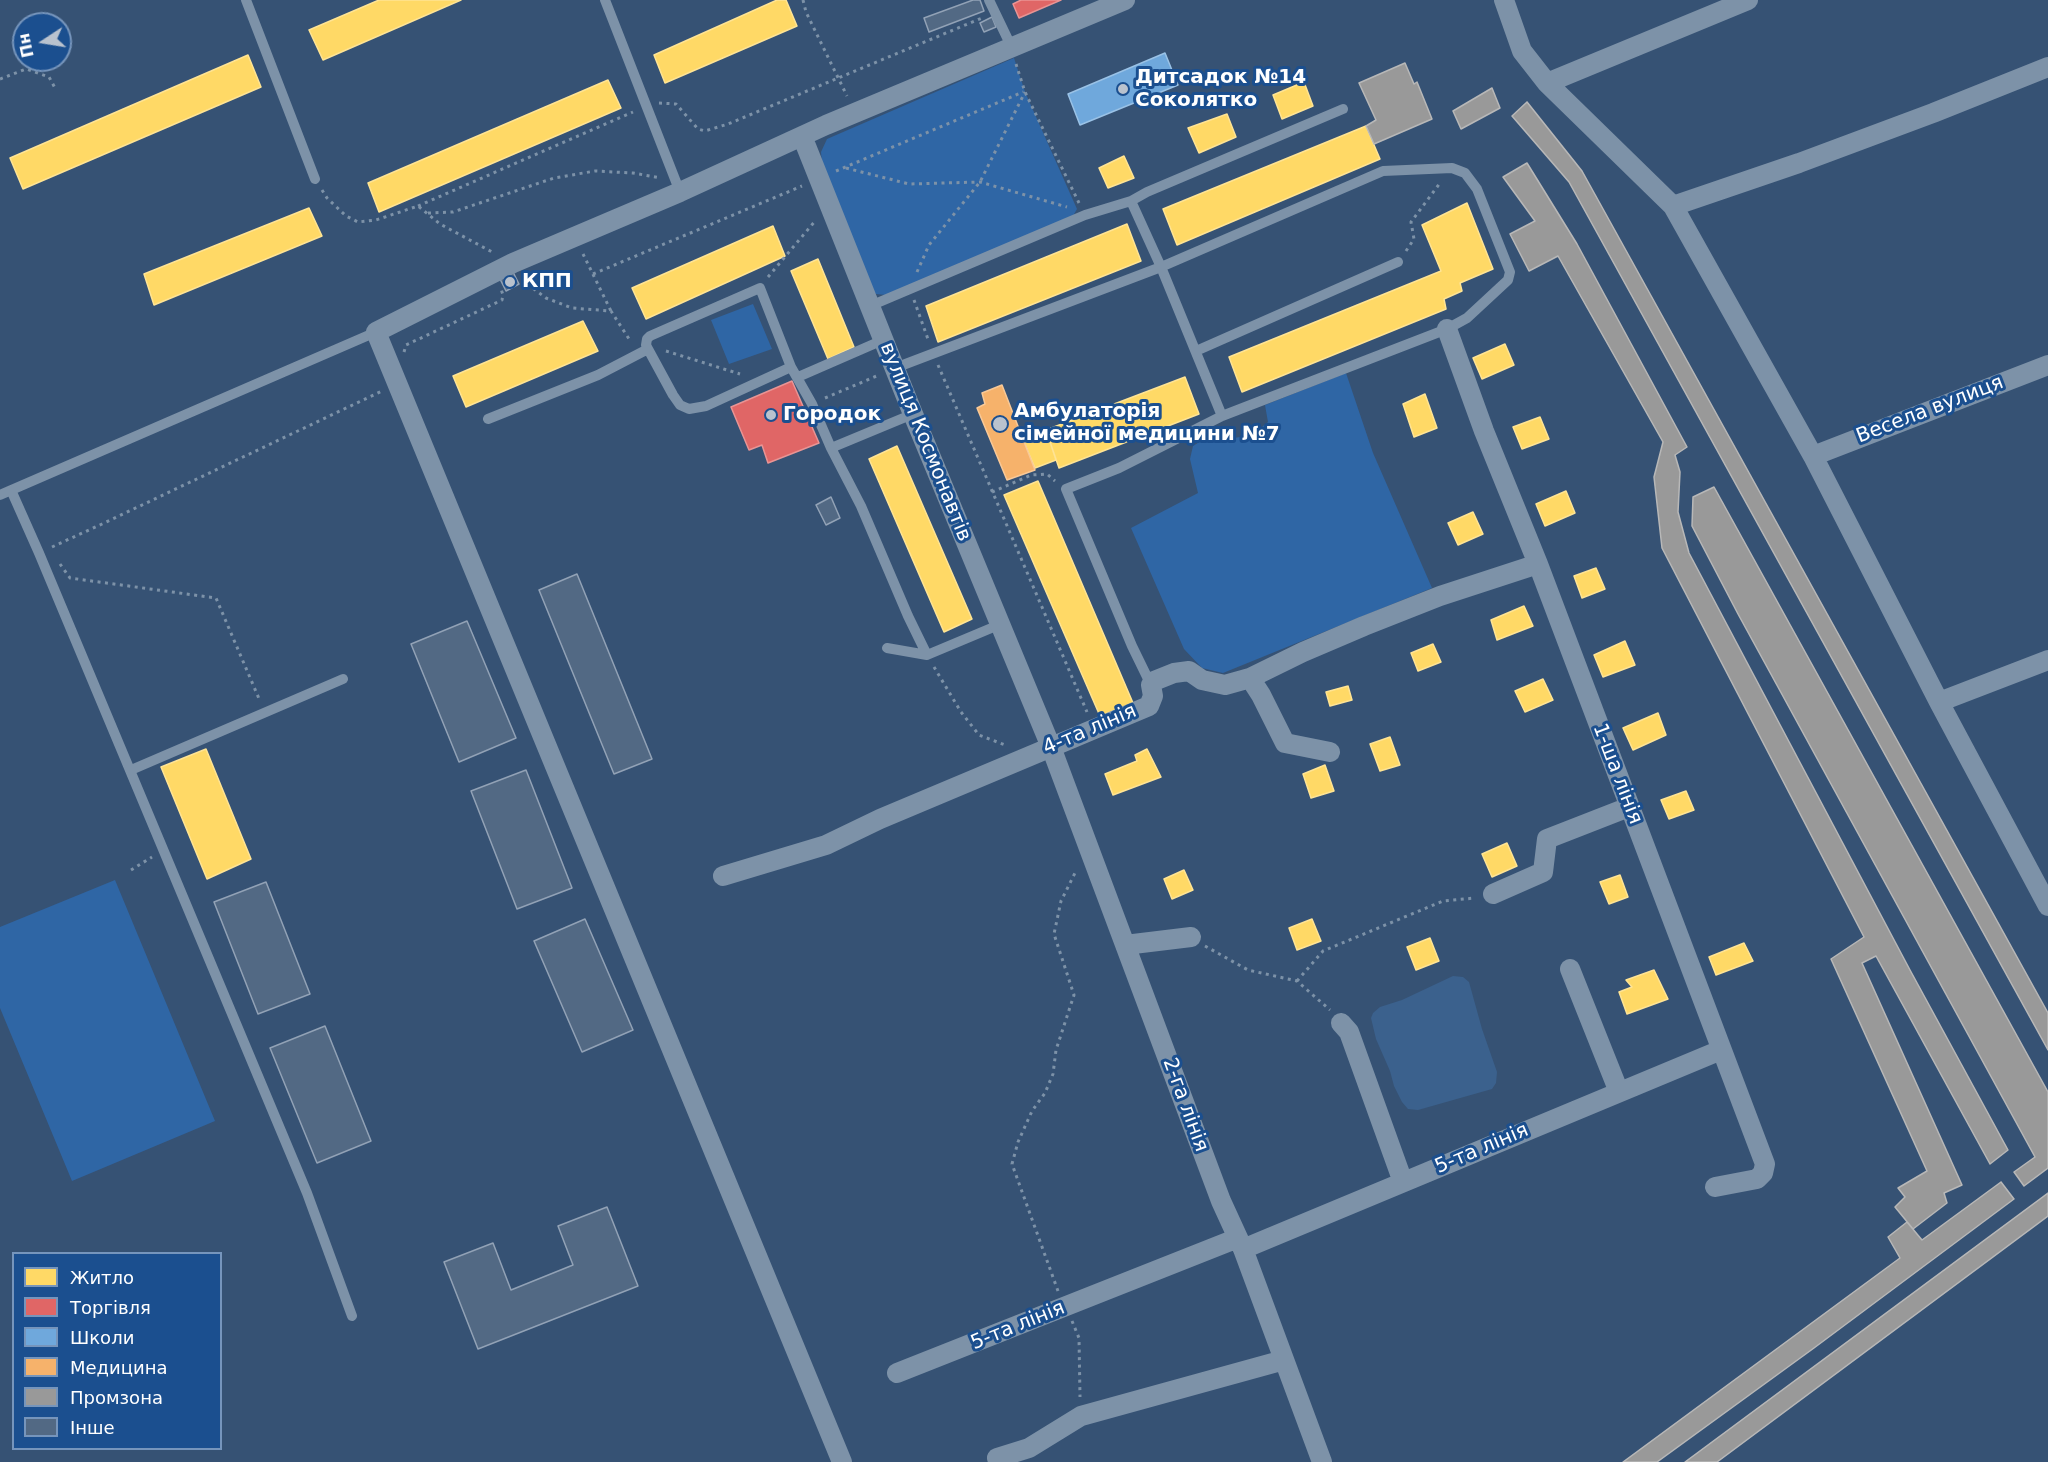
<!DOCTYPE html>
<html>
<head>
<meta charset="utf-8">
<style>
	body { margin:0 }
	#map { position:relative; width:2048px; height:1462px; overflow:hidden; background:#365274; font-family:"DejaVu Sans",sans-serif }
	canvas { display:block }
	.legend { position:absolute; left:12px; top:1252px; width:210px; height:198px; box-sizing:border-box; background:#1b4f8f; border:2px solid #7695bc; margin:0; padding:8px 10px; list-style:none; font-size:18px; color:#fff }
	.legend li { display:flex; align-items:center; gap:12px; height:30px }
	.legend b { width:30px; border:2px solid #7695bc }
	.north { position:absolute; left:12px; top:12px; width:60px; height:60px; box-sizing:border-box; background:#1b4f8f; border:2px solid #7695bc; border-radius:50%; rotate:258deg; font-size:16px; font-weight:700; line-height:24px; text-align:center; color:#fff }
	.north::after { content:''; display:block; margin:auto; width:21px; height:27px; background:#b9c2ce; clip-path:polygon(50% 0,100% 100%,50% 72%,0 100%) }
</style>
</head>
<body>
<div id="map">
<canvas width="2048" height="1462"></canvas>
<ul class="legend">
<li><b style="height:16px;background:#ffd966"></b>Житло</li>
<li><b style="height:16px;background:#e06666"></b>Торгівля</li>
<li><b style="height:16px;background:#6fa8dc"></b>Школи</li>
<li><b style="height:16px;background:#f6b26b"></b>Медицина</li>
<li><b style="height:16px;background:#999"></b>Промзона</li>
<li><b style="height:16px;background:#526984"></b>Інше</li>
</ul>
<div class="north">Пн</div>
</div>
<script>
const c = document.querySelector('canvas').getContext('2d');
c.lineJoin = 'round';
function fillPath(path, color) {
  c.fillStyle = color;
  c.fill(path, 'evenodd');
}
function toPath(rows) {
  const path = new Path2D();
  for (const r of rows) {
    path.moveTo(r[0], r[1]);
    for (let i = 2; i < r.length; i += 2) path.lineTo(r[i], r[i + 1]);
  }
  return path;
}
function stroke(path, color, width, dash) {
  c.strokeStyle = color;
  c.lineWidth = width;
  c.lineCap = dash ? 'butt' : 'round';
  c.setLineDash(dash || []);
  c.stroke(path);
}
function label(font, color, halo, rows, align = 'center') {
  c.font = font + ' "DejaVu Sans",sans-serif';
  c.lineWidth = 6;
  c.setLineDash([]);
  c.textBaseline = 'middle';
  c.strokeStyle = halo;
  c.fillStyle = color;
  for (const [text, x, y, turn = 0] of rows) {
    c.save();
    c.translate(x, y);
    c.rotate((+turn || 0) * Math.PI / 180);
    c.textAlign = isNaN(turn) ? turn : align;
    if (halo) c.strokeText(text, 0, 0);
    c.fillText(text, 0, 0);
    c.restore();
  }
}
fillPath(toPath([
	[1014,58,1025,92,1077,209,1073,216,886,295,876,294,871,290,822,163,821,152,827,139],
	[753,304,772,349,729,364,711,320],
	[1346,373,1373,453,1432,588,1223,673,1202,668,1184,649,1131,528,1198,493,1190,459,1193,446,1209,436,1224,430,1234,438,1252,435,1268,422,1265,405],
	[115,880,215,1121,72,1181,0,1008,0,927]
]), '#2f66a5');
fillPath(toPath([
	[1453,976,1463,977,1469,982,1482,1029,1497,1072,1496,1083,1492,1089,1418,1110,1408,1109,1402,1102,1394,1086,1390,1071,1376,1039,1371,1018,1373,1013,1380,1007,1402,1000]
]), '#3b618d');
const homes = toPath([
	[379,0,461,0,323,60,309,30,379,0],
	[777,0,786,0,797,26,665,83,654,55,777,0],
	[248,55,261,87,23,189,10,158,248,55],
	[608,80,621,108,379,212,368,183,608,80],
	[1304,82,1313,106,1282,119,1273,95,1304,82],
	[1227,114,1236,137,1199,153,1188,128,1227,114],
	[1366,126,1380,159,1177,245,1163,209,1366,126],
	[1124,156,1134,178,1108,188,1099,168,1124,156],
	[1467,203,1493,269,1460,283,1462,291,1444,299,1446,309,1242,392,1229,357,1441,271,1422,225,1467,203],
	[309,208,322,236,154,305,144,274,309,208],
	[1127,224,1141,261,938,342,926,306,1127,224],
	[773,226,785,256,646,319,632,288,773,226],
	[818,259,854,347,828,359,791,271,818,259],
	[583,321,598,351,466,407,453,376,583,321],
	[1505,344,1514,365,1482,379,1473,358,1505,344],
	[1185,377,1199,414,1059,468,1046,430,1185,377],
	[1425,394,1437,428,1414,437,1403,404,1425,394],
	[1540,417,1549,439,1522,449,1513,427,1540,417],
	[1046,430,1056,460,1035,468,1023,440,1046,430],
	[897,446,972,619,944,632,869,459,897,446],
	[1038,481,1133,703,1100,716,1004,495,1038,481],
	[1566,491,1575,513,1545,526,1536,504,1566,491],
	[1473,512,1483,534,1458,545,1448,523,1473,512],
	[1596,568,1605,589,1582,598,1574,576,1596,568],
	[1524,606,1533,626,1497,640,1491,620,1524,606],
	[1625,641,1635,665,1603,677,1594,655,1625,641],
	[1433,644,1441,662,1418,671,1411,653,1433,644],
	[1543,679,1553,700,1525,712,1515,691,1543,679],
	[1348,686,1352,700,1330,706,1326,692,1348,686],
	[1658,713,1666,735,1633,750,1623,728,1658,713],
	[1390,737,1400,765,1380,771,1370,744,1390,737],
	[206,749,251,859,207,879,161,767,206,749],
	[1147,749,1161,777,1113,795,1105,774,1137,761,1135,755,1147,749],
	[1325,765,1334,791,1311,798,1303,774,1325,765],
	[1686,791,1694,810,1669,819,1661,800,1686,791],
	[1507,843,1517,866,1492,877,1482,854,1507,843],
	[1184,870,1193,890,1172,899,1164,879,1184,870],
	[1620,875,1628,897,1609,904,1600,882,1620,875],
	[1312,919,1321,941,1297,950,1289,928,1312,919],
	[1430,938,1439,961,1416,970,1407,947,1430,938],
	[1744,943,1753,961,1716,975,1709,957,1744,943],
	[1654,970,1668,999,1627,1014,1619,992,1632,987,1626,980,1654,970]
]);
fillPath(homes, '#ffd966');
stroke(homes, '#ffe494', 1.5);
const shops = toPath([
	[1021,0,1061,0,1019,18,1013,4,1021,0],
	[792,381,819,443,768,463,762,445,749,450,731,407,792,381]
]);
fillPath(shops, '#e06666');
stroke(shops, '#e99494', 1.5);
const schools = toPath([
	[1165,53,1178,85,1080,125,1068,94,1165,53]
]);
fillPath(schools, '#6fa8dc');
stroke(schools, '#9ac2e6', 1.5);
const health = toPath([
	[1002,385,1035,470,1007,480,977,408,985,404,982,393,1002,385]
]);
fillPath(health, '#f6b26b');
stroke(health, '#f9c997', 1.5);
const industry = toPath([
	[1405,63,1414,84,1417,82,1432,119,1374,144,1366,126,1376,120,1359,83,1405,63],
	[1492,88,1500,108,1461,129,1453,111,1492,88],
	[1527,102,1582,171,2048,1013,2048,1050,1569,182,1512,116,1527,102],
	[1527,163,1577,244,1687,447,1675,455,1680,472,1678,512,1689,553,1910,970,2008,1150,1990,1164,1876,956,1862,963,1962,1185,1944,1193,1947,1203,1913,1229,1895,1207,1905,1197,1898,1188,1927,1171,1831,959,1864,937,1662,548,1654,477,1663,442,1558,256,1529,271,1510,234,1535,221,1503,177,1527,163],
	[1714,487,2048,1092,2048,1168,2024,1186,2014,1172,2035,1157,1738,614,1692,526,1693,497,1714,487],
	[2001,1182,2014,1199,1814,1348,1657,1462,1623,1462,1900,1258,1888,1237,1907,1222,1922,1240,2001,1182],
	[2048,1193,2048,1216,1717,1462,1685,1462,2048,1193]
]);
fillPath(industry, '#999');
stroke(industry, '#b8b8b8', 1.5);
const building = toPath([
	[973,0,980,0,984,11,929,32,924,18,973,0],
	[992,17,996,27,984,32,980,23,992,17],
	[513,272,519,284,506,291,500,279,513,272],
	[831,497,840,518,826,525,816,505,831,497],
	[577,574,652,759,614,774,539,590,577,574],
	[467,621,516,738,459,762,411,644,467,621],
	[526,770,572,888,517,909,471,791,526,770],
	[266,882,310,994,258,1014,214,902,266,882],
	[585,919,633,1030,582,1052,534,941,585,919],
	[325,1026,371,1141,317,1163,270,1048,325,1026],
	[607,1207,638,1286,478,1349,444,1262,493,1243,511,1290,573,1265,558,1226,607,1207]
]);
fillPath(building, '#526984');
stroke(building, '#92a2b6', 1.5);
stroke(toPath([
	[803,0,806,12,847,96],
	[1016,64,1025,92,1079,203],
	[0,79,26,69,49,77,55,88],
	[659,103,676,104,698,129,705,131,728,124,982,18],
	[846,168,909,184,980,182,1067,207],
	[836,171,1023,92],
	[322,190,327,198,346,216,358,222,376,220,418,206,440,224,494,253],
	[418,206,633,112],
	[428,213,453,212,554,178,595,171,633,173,661,178],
	[1406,251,1414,239,1411,222,1440,183],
	[583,254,611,311],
	[917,272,929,245,980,182,1025,92],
	[593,274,802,186],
	[768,277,816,220],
	[523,278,527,284,546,298,572,308,611,311,631,342],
	[914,300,929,342],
	[666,351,740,374],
	[404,352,406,345,502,300,503,295,501,289],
	[938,365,1087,712],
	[825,398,879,375],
	[992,492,1031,475,1047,474,1055,481],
	[52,547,102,524,382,391],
	[60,564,70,578,216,598,260,701],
	[934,667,961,712,979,735,1005,745],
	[131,870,152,857],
	[1205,946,1248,970,1297,981,1330,1010],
	[1297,981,1323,951,1443,901,1475,898],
	[1058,1291,1012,1164,1018,1142,1032,1111,1045,1093,1053,1074,1056,1050,1074,995,1054,934,1061,901,1076,871],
	[1072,1321,1079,1338,1080,1397]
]), '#7d92a8', 3, [3, 4.5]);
stroke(toPath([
	[246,0,315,179],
	[605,0,680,192],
	[989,0,1012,48],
	[1131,201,1161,267,1222,416],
	[870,306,1085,215,1131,201,1147,192,1343,109],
	[648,349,673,395,680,405,689,409,706,406,791,367],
	[1196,351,1398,262],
	[895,368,1161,267,1383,171,1452,168,1465,173,1477,189,1510,272,1508,280,1467,318,1447,329,1222,416,1119,468,1066,489,1132,646,1151,685],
	[798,377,883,340],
	[488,419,598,375,648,349,646,345,647,339,650,336,760,288,791,367,812,404,831,448,861,506,908,616,927,655,1001,624],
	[831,448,913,414],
	[11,490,39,553,307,1193,352,1316],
	[0,495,376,332],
	[887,648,927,655],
	[131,770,343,679]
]), '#7d92a8', 10);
stroke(toPath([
	[1504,0,1522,51,1547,83,1673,206,1813,456,1939,702,2048,906],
	[1547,83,1748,0],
	[802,136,913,414,1051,747,1221,1201,1243,1249,1322,1462],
	[1673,206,1799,163,1933,113,2048,67],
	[1447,329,1484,431,1538,564,1765,1164,1763,1173,1757,1179,1715,1187],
	[1813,456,2048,365],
	[1250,678,1261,695,1285,743,1330,752],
	[1939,702,2048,660],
	[723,876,826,845,880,819,1149,706,1153,696,1151,685,1154,681,1174,673,1189,671,1202,680,1225,685,1250,678,1303,652,1364,626,1440,596,1538,564],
	[1493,894,1543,872,1547,839,1629,807],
	[1125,945,1191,937],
	[1570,969,1619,1092],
	[1341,1023,1349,1032,1403,1182],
	[1243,1249,1721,1050],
	[897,1373,1238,1238],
	[997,1458,1029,1448,1081,1416,1284,1360],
	[842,1462,376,332,513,263,680,192,826,125,1125,0]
]), '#7d92a8', 20);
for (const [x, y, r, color] of [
	[1123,89,6,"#b9c2ce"],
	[510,282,6,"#b9c2ce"],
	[771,415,6,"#b9c2ce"],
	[1000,424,8,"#b9c2ce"]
]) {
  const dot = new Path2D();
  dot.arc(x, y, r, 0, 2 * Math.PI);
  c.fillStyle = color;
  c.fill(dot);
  stroke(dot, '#1b4f8f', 2);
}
label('bold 20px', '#fff', '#1b4f8f', [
	["Дитсадок №14",1135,78],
	["Соколятко",1135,101],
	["КПП",522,282],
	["Амбулаторія",1014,412],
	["сімейної медицини №7",1014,435],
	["Городок",783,415]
], 'left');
label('20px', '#fff', '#1b4f8f', [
	["Весела вулиця",1930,410,-21],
	["вулиця Космонавтів",925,442,68],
	["4-та лінія",1090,730,-23],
	["1-ша лінія",1617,774,69],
	["2-га лінія",1185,1105,70],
	["5-та лінія",1482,1149,-23],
	["5-та лінія",1018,1326,-22]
]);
</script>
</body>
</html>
